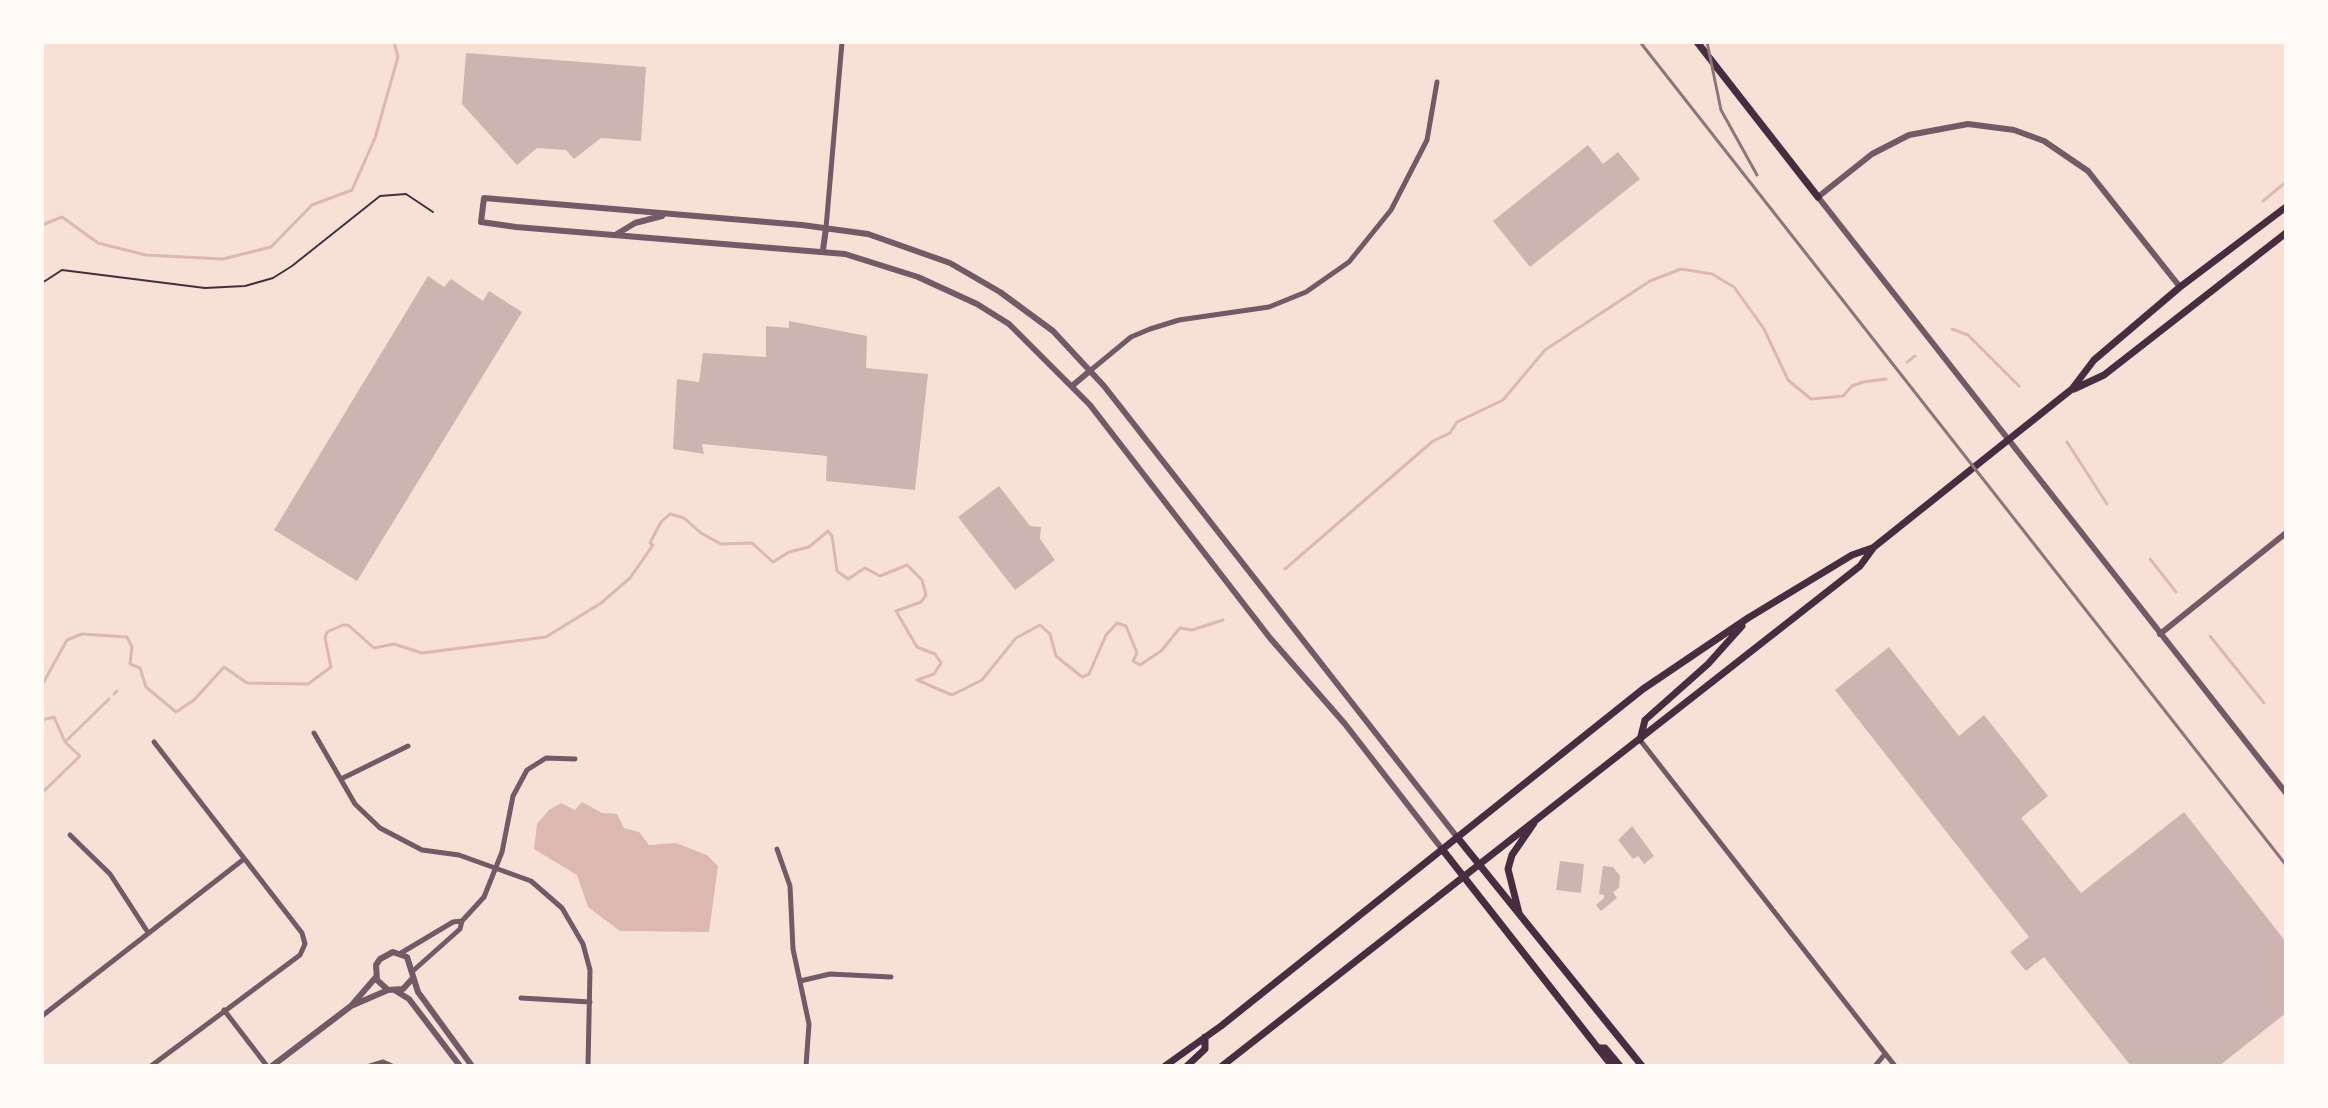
<!DOCTYPE html>
<html>
<head>
<meta charset="utf-8">
<style>
	body { margin:0 }
	#map { position:relative; width:2328px; height:1108px; overflow:hidden; background:#f7e1d7; font-family:"Fira Sans",sans-serif }
	canvas { display:block }
	.frame { position:absolute; inset:0; border:44px solid #fffaf5; pointer-events:none }
</style>
</head>
<body>
<div id="map">
<canvas width="2328" height="1108"></canvas>
<div class="frame"></div>
</div>
<script>
const c = document.querySelector('canvas').getContext('2d');
c.lineJoin = 'round';
function fillPath(path, color) {
  c.fillStyle = color;
  c.fill(path, 'evenodd');
}
function toPath(rows) {
  const path = new Path2D();
  for (const r of rows) {
    path.moveTo(r[0], r[1]);
    for (let i = 2; i < r.length; i += 2) path.lineTo(r[i], r[i + 1]);
  }
  return path;
}
function stroke(path, color, width, dash) {
  c.strokeStyle = color;
  c.lineWidth = width;
  c.lineCap = dash ? 'butt' : 'round';
  c.setLineDash(dash || []);
  c.stroke(path);
}
fillPath(toPath([
	[582,802,602,813,617,814,624,828,639,832,649,845,676,843,707,855,718,866,709,932,620,931,588,907,577,875,534,849,537,824,549,810,561,803,575,810]
]), '#dcb8b0');
stroke(toPath([
	[2263,201,2286,182],
	[42,225,62,217,98,243,146,255,223,259,271,247,312,205,352,190,375,138,398,57,394,42],
	[1952,329,1968,335,2019,386],
	[1907,362,1915,356],
	[2067,442,2107,504],
	[2150,559,2176,592],
	[1285,569,1433,441,1450,433,1457,422,1503,400,1545,350,1650,281,1681,269,1712,274,1734,287,1764,329,1788,380,1811,399,1843,396,1852,386,1863,382,1886,379],
	[2210,636,2264,703],
	[42,685,67,640,82,634,127,637,132,647,130,664,140,668,146,687,176,712,194,700,224,667,247,683,308,684,331,667,325,638,327,632,343,625,348,625,374,648,394,644,422,653,546,637,601,603,630,578,653,545,650,543,661,522,670,514,684,518,701,533,721,544,752,543,773,562,789,552,809,547,828,531,832,536,837,571,848,579,865,568,880,576,907,565,922,580,926,595,921,602,896,611,917,647,935,654,941,663,934,674,917,680,952,695,982,680,1016,638,1040,625,1050,634,1056,656,1082,677,1089,674,1106,635,1117,623,1126,626,1137,653,1133,661,1140,665,1161,651,1180,628,1192,630,1223,620],
	[114,694,117,691],
	[42,720,54,717,65,742,80,756,42,793],
	[65,742,109,699]
]), '#dcb8b0', 3);
fillPath(toPath([
	[466,53,646,67,641,141,601,138,574,159,566,150,537,148,517,165,462,104],
	[1588,145,1603,164,1618,152,1640,179,1530,267,1493,221],
	[428,276,444,287,451,279,483,301,489,291,522,312,357,581,274,530],
	[789,321,867,336,866,368,928,374,915,490,826,481,827,456,702,444,704,454,673,449,677,379,699,382,703,353,766,357,766,326,789,328],
	[999,486,1030,526,1041,527,1040,539,1055,560,1015,590,958,517],
	[1889,647,1959,736,1984,715,2048,796,2021,818,2081,893,2184,812,2286,942,2286,1013,2219,1066,2131,1066,2044,957,2026,971,2010,952,2029,937,1835,690],
	[1632,826,1654,856,1644,864,1638,856,1633,859,1618,840],
	[1560,861,1584,864,1581,893,1556,890],
	[1603,866,1613,867,1620,876,1619,888,1613,892,1617,898,1601,911,1596,905,1604,898,1604,895,1599,894]
]), '#ccb4b1');
stroke(toPath([
	[42,283,62,270,205,288,245,286,273,278,292,266,380,196,406,194,433,212]
]), '#4a2c40', 2);
stroke(toPath([
	[826,228,842,42],
	[1091,370,1131,337,1150,329,1179,320,1269,307,1306,292,1349,262,1391,210,1427,140,1437,82],
	[314,733,355,804,380,828,422,850,459,855,531,881,562,908,583,944,590,970,588,1066],
	[1640,740,1895,1066],
	[341,779,408,746],
	[70,835,110,874,147,931],
	[777,849,790,886,793,949,809,1024,806,1066],
	[401,953,453,922,462,921],
	[414,970,460,929,462,921,484,897,502,852,513,796,527,770,546,758,575,759],
	[800,981,830,974,891,977],
	[521,998,590,1002],
	[224,1010,267,1066],
	[42,1016,244,859],
	[151,1066,300,955,305,944,302,933,154,742],
	[370,1066,383,1062,392,1066],
	[1875,1066,1885,1054]
]), '#755966', 5);
stroke(toPath([
	[617,234,635,223,662,216],
	[823,250,826,228],
	[2180,287,2088,171,2044,141,2014,130,1968,124,1909,135,1872,154,1818,197,2286,793],
	[1072,386,1091,370],
	[2160,634,2286,533],
	[1442,849,1345,724,1270,638,1090,405,1009,324,977,304,918,277,845,254,516,227,481,222,484,198,802,225,868,234,950,263,1000,292,1053,331,1104,386,1457,837],
	[413,978,403,989,388,990,377,980,376,965,380,959,393,952,407,957,418,992,472,1066],
	[396,991,409,999,460,1066],
	[351,1006,376,977],
	[272,1066,351,1006,388,990]
]), '#755966', 6);
stroke(toPath([
	[1697,42,1818,197],
	[1598,1048,1605,1048,1620,1066]
]), '#4a2c40', 7);
stroke(toPath([
	[2074,389,2104,375,2286,233],
	[1640,740,1645,720,1708,664,1742,626],
	[1457,837,1642,1066],
	[1442,849,1612,1066],
	[1519,913,1508,869,1512,855,1534,823],
	[1165,1066,1221,1026,1643,689,1748,618,1852,555,1872,548],
	[1187,1066,1205,1049,1205,1037],
	[1222,1066,1860,566,1874,547,2072,389,2094,360,2180,287,2286,207]
]), '#4a2c40', 7);
stroke(toPath([
	[1640,42,2286,865],
	[1707,42,1721,110,1757,175]
]), '#8f747c', 3);
</script>
</body>
</html>
